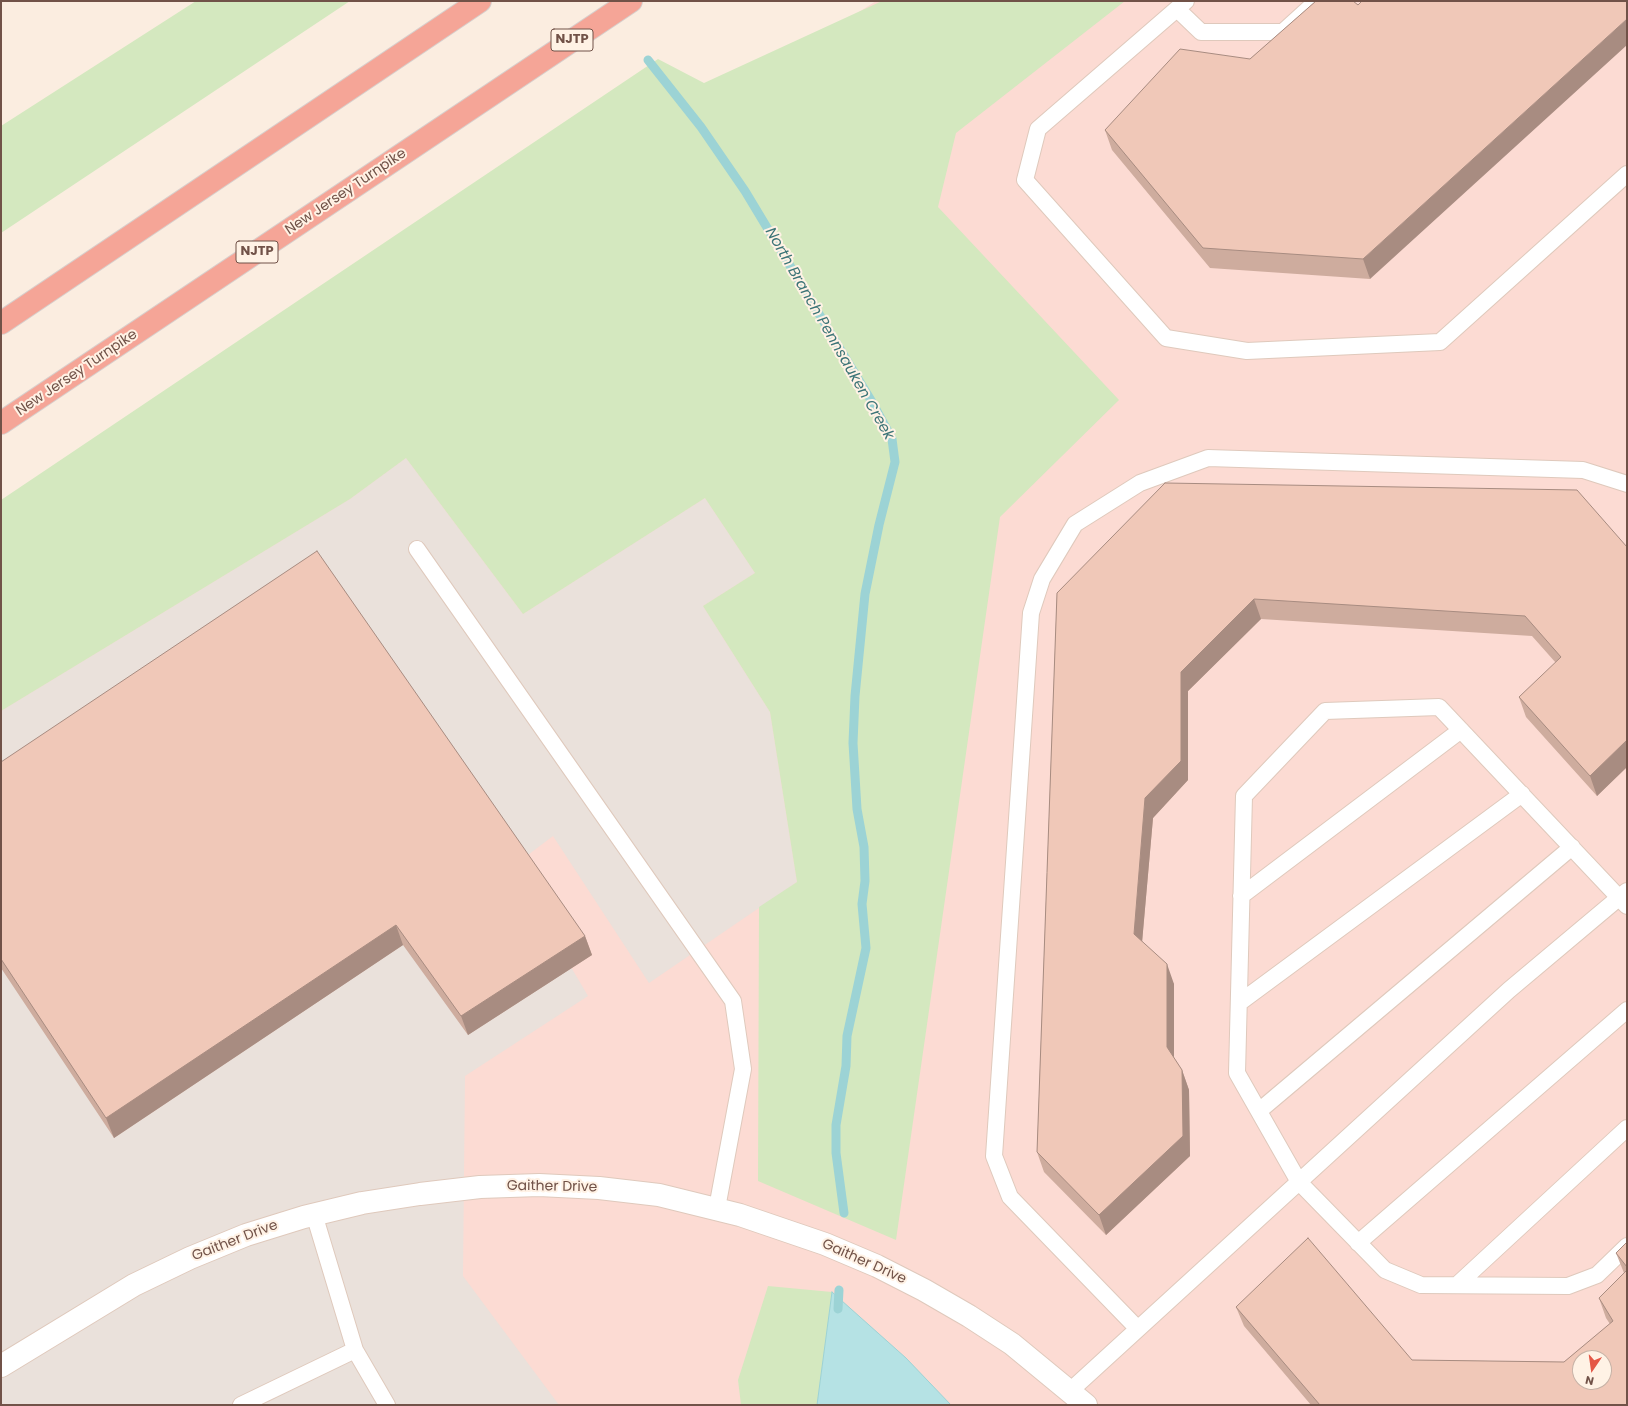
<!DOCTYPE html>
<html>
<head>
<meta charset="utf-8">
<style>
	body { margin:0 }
	#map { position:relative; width:1628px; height:1406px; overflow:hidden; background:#fbede0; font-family:Poppins,sans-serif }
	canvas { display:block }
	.frame { position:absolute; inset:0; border:2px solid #715248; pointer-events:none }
	.north { position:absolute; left:1572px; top:1350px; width:40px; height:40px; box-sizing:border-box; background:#fff2e5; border:1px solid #c6b2a6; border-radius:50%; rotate:193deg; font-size:11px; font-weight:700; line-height:16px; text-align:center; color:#715248 }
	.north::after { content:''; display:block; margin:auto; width:14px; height:18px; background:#e45746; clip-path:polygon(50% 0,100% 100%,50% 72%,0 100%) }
</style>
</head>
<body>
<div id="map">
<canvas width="1628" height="1406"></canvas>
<div class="frame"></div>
<div class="north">N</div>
</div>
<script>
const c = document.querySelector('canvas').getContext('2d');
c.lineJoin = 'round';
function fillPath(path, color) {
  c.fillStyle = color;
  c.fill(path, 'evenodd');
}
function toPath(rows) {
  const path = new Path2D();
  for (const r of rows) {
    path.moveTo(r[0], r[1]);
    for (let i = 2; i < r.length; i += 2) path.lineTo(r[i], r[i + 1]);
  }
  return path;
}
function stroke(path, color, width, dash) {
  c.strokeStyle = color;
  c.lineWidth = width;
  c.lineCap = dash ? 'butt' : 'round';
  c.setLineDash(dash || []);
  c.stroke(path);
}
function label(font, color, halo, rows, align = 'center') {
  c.font = font + ' Poppins,sans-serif';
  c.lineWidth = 4;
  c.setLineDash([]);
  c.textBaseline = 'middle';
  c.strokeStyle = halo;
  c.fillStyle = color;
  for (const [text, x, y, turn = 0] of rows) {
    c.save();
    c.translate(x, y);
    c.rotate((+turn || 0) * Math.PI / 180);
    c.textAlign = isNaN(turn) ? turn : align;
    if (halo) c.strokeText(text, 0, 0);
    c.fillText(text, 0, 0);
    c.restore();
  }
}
fillPath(toPath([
	[876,1,1627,1,1627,1405,1,1405,1,570,238,412],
	[1580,1358,1604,1358,1604,1382,1580,1382]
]), '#fcdbd3');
fillPath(toPath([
	[406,458,523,614,705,498,755,573,703,606,770,712,797,882,649,983,553,836,512,867,588,996,465,1076,463,1276,559,1405,1,1405,1,711,350,499]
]), '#eae1db');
fillPath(toPath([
	[196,1,350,1,1,233,1,126],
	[882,1,1125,1,956,133,938,207,1119,400,1000,517,896,1240,758,1181,759,907,797,882,770,712,703,606,755,573,705,498,523,614,406,458,350,499,1,711,1,500,658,59,704,83],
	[768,1286,832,1292,817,1405,741,1405,738,1380]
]), '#d4e8bf');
const water = toPath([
	[832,1292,906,1358,951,1405,817,1405,832,1292]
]);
fillPath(water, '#b5e2e4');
stroke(water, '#9cd3d5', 1);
stroke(toPath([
	[648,60,701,127,745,191,872,402,892,439,895,462,879,525,865,594,855,696,853,743,857,809,864,847,865,881,862,904,866,948,847,1036,846,1066,836,1125,836,1153,844,1213],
	[838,1309,839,1290]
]), '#9cd3d5', 9);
const lane = toPath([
	[1186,1,1038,129,1025,180,1166,338,1247,351,1440,342,1627,174],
	[1177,9,1201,32,1283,32,1317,1],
	[417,549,733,1001,743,1069,717,1208],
	[1241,896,1461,730],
	[1627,906,1439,707,1325,711,1244,796,1237,1073,1299,1182,1385,1270,1421,1285,1568,1286,1597,1275,1627,1246],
	[1239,1003,1522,794],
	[1259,1111,1572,847],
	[314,1214,355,1350,387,1405],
	[1358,1243,1627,1010],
	[1457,1285,1627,1128],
	[1138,1329,1010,1197,994,1156,1031,613,1042,579,1075,524,1140,483,1208,458,1583,470,1627,484],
	[1070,1391,1509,990,1627,891],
	[241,1405,355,1350]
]);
const street = toPath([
	[1,1366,134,1285,190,1258,246,1235,304,1217,362,1203,420,1194,480,1187,539,1185,599,1188,659,1195,740,1215,825,1244,877,1266,924,1290,969,1316,1012,1344,1086,1405]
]);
const highway = toPath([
	[1,323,480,1],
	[1,423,631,1]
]);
stroke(lane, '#dfc9bc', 18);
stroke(street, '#dfc9bc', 24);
stroke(highway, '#d7cfcc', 24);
stroke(lane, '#fff', 16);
stroke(street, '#fff', 22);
stroke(highway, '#f5a597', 22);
fillPath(toPath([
	[1316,1,1370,279,1210,268,1112,150,1105,130,1250,59],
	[1627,547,1627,767,1597,796,1526,717,1519,697,1556,663,1532,636,1261,619,1188,691,1188,780,1153,818,1142,942,1174,984,1174,1058,1182,1070,1189,1090,1190,1156,1106,1235,1044,1172,1037,1152,1057,593],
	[1,762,585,936,592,955,468,1035,403,945,114,1138,1,968],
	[1627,1242,1627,1405,1311,1405,1244,1326,1236,1307,1412,1360,1564,1362,1610,1324,1606,1318,1599,1298,1624,1273,1616,1253]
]), '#ceac9e');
fillPath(toPath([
	[1627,19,1627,45,1370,279,1363,259],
	[1254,599,1261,619,1188,691,1188,780,1153,818,1141,954,1134,934,1145,798,1181,672],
	[1627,740,1627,767,1597,796,1590,776],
	[396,925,403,945,114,1138,106,1118],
	[585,936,592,955,468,1035,461,1016],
	[1167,964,1174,984,1174,1067,1167,1047],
	[1182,1070,1189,1090,1190,1156,1106,1235,1099,1215]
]), '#a88c81');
const building = toPath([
	[1316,1,1353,1,1358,5,1362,1,1627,1,1627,19,1363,259,1203,248,1105,130,1180,49,1250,59,1316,1],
	[1165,483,1577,490,1627,547,1627,740,1590,776,1519,697,1561,657,1525,616,1254,599,1181,672,1181,761,1145,798,1134,934,1167,964,1167,1047,1182,1070,1183,1136,1099,1215,1037,1152,1057,593,1165,483],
	[317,551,585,936,461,1016,396,925,106,1118,1,959,1,762,317,551],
	[1308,1238,1412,1360,1564,1362,1613,1321,1599,1298,1627,1270,1627,1405,1320,1405,1236,1307,1308,1238],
	[1580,1358,1604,1358,1604,1382,1580,1382,1580,1358],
	[1627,1242,1627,1267,1616,1253,1627,1242]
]);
fillPath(building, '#f0c8b8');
stroke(building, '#a88c81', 1);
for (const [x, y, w] of [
	[572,40,42],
	[257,252,42]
]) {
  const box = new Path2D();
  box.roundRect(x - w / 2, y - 11, w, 22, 3);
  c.fillStyle = '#fff2e5';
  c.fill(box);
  stroke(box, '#715248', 1);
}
label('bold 13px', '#715248', null, [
	["NJTP",572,40],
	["NJTP",257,252]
]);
label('14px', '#715248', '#fff2e5', [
	["New Jersey Turnpike",346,192,-34],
	["New Jersey Turnpike",77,373,-34],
	["Gaither Drive",552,1187,1],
	["Gaither Drive",235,1241,-21],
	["Gaither Drive",864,1262,24]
]);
label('italic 15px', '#3c7477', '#fff2e5', [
	["North Branch Pennsauken Creek",829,334,60]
]);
</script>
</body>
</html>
